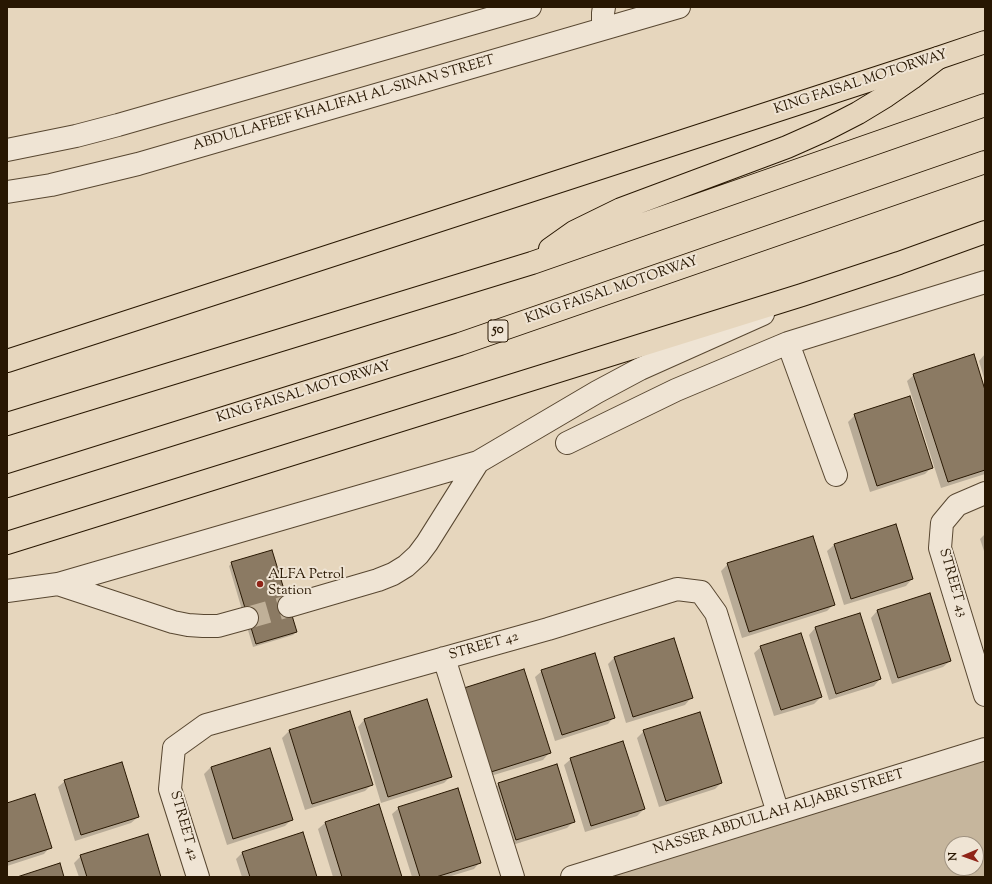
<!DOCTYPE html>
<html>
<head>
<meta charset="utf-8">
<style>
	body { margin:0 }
	#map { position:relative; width:992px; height:884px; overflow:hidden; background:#e6d6bd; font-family:"Sorts Mill Goudy",serif }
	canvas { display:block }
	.frame { position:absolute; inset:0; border:8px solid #281702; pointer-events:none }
	.north { position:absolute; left:944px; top:836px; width:40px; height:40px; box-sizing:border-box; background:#efe4d4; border:1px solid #9f9280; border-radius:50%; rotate:268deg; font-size:11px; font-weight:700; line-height:16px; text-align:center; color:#281702 }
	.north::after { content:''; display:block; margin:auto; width:14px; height:18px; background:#8f2418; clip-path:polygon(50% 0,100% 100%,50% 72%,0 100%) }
</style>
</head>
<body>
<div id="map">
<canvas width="992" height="884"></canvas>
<div class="frame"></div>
<div class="north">N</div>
</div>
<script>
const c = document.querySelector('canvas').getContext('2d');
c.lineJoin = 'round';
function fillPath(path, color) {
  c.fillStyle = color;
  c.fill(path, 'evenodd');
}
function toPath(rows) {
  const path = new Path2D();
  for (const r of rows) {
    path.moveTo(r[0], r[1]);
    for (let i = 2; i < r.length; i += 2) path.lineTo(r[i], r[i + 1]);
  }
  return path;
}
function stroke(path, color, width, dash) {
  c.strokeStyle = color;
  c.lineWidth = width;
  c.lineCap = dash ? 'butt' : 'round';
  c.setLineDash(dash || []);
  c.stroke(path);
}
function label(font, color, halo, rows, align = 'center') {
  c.font = font + ' "Sorts Mill Goudy",serif';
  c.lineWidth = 4;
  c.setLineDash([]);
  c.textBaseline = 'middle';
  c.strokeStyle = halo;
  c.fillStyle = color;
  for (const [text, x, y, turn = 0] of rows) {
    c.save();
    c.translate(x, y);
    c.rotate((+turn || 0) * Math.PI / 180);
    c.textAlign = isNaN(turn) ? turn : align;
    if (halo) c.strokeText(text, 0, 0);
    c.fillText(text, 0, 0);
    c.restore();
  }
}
fillPath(toPath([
	[985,750,985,877,573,877],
	[952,844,976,844,976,868,952,868]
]), '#c6b69d');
fillPath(toPath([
	[985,354,985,381,979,361],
	[914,375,985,393,985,474,941,488,907,381],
	[855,415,931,468,925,474,870,492,848,422],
	[895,525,912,579,906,586,844,605,827,551,834,545],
	[985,534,985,554,980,539],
	[232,563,296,632,293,635,253,647,229,566],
	[728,564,834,604,827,611,742,638,721,571],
	[877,611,950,661,943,667,892,684,871,618],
	[815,628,880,679,874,686,829,700,809,635],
	[673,639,691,698,685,705,626,723,608,664,614,658],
	[761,647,821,697,814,704,774,716,754,653],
	[542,671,614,717,608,724,555,741,535,677],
	[458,696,549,753,543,760,484,778],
	[427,700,451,776,444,783,381,803,358,727,364,720],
	[349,712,372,784,365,791,305,810,282,738,289,731],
	[644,731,721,783,715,789,659,807,637,738],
	[571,759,644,809,637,816,585,832,564,765],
	[211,767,292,819,285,826,227,845,204,774],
	[65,781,138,817,131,823,75,841,58,787],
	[499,784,574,821,567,828,509,846,492,791],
	[7,804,50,847,44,854,7,866],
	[379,806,401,877,333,877,318,829,325,823],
	[399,808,480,862,474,869,448,877,412,877,392,814],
	[243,852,316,877,242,877,236,859],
	[81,856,160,877,79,877,74,863]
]), '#0003');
const building = toPath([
	[974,354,985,390,985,470,948,482,913,374,974,354],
	[910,396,933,468,877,486,854,414,910,396],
	[896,524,913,579,851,599,834,544,896,524],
	[813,536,835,605,749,632,727,563,813,536],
	[272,550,297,632,256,644,231,562,272,550],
	[930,593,951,661,898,678,877,610,930,593],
	[860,613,881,679,836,694,815,627,860,613],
	[801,633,822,697,781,710,760,646,801,633],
	[674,638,693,698,633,717,614,657,674,638],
	[595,653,615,718,562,735,541,670,595,653],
	[524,669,551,753,491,772,464,688,524,669],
	[427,699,452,777,388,797,364,719,427,699],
	[350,711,373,785,312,804,289,730,350,711],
	[700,712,722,783,666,801,643,730,700,712],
	[623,741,645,809,591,826,570,758,623,741],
	[270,748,293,820,233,839,211,767,270,748],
	[122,762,139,817,81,835,64,780,122,762],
	[557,764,575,822,516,840,498,783,557,764],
	[458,788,481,863,436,877,420,877,398,807,458,788],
	[35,794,52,848,7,862,7,803,35,794],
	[379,804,402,877,342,877,325,822,379,804],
	[303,832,317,877,250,877,242,852,303,832],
	[148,834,161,877,87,877,80,855,148,834],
	[60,863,64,877,17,877,60,863]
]);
fillPath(building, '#8b7a63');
stroke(building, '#281702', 1);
stroke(toPath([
	[247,618,289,606]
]), '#c0b098', 22, [22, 11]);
const minor = toPath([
	[604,7,603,13,603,21,606,27],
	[7,150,76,136,118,125,530,7],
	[7,192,51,185,138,164,679,7],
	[788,343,836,475],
	[567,443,676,390,788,343,985,282],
	[985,493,957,505,942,523,940,548,985,695],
	[58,584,173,622,188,625,203,626,218,626,247,618],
	[7,591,58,584,478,462,597,392,640,369,763,314],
	[289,606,378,580,393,574,406,566,418,555,427,543,478,462],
	[444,658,513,877],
	[198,877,170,789,174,748,206,725,548,629,677,589,701,592,716,613,778,813],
	[572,877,985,749]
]);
const major = toPath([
	[7,361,938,58,985,42],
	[7,543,802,295,899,263,985,232]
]);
const highway = toPath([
	[550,249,574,232,621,209,787,147,823,131,858,113,886,96,912,78,938,58],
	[7,424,532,263,985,105],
	[7,486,460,344,985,162]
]);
stroke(minor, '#584731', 24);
stroke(major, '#281702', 24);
stroke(highway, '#281702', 24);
stroke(minor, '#efe4d4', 22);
stroke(major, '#e6d6bd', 22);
stroke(highway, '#e6d6bd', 22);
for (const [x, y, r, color] of [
	[260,584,4,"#8f2418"]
]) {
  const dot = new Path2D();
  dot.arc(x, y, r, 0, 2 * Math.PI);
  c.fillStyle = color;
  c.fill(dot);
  stroke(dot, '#efe4d4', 1.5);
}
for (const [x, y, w] of [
	[498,331,20]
]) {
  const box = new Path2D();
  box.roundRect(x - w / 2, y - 11, w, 22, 3);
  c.fillStyle = '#efe4d4';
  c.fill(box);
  stroke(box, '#281702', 1);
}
label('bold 13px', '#281702', null, [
	["50",498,331]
]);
label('14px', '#281702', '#efe4d4', [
	["KING FAISAL MOTORWAY",861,83,-18],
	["ABDULLAFEEF KHALIFAH AL-SINAN STREET",344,104,-16],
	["KING FAISAL MOTORWAY",612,291,-19],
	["KING FAISAL MOTORWAY",304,393,-17],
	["STREET 43",952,583,74],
	["STREET 42",484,647,-16],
	["NASSER ABDULLAH ALJABRI STREET",779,813,-17],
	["STREET 42",183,826,74]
]);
label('14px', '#281702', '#efe4d4', [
	["ALFA Petrol",268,576],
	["Station",268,592]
], 'left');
</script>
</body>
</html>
